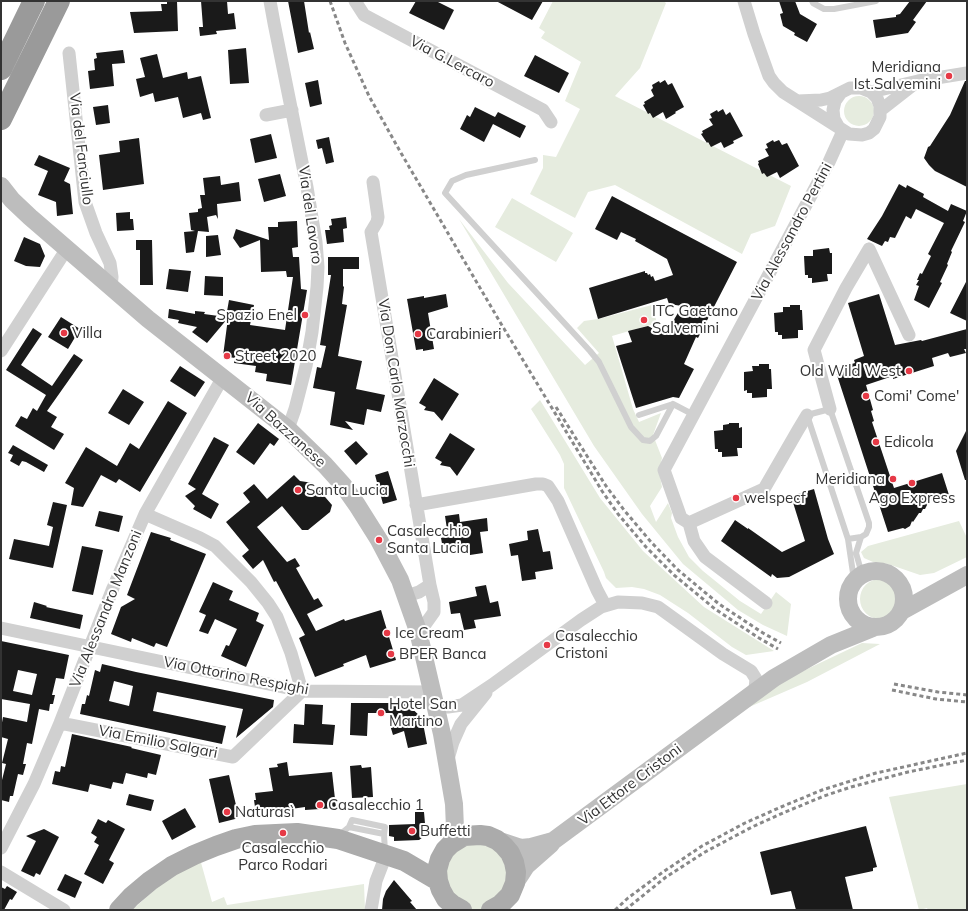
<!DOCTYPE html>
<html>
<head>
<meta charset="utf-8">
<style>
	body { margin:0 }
	#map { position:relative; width:968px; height:911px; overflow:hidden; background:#fff; font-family:Mulish,sans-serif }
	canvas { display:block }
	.frame { position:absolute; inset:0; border:2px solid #333; pointer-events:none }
</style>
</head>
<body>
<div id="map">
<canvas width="968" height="911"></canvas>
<div class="frame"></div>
</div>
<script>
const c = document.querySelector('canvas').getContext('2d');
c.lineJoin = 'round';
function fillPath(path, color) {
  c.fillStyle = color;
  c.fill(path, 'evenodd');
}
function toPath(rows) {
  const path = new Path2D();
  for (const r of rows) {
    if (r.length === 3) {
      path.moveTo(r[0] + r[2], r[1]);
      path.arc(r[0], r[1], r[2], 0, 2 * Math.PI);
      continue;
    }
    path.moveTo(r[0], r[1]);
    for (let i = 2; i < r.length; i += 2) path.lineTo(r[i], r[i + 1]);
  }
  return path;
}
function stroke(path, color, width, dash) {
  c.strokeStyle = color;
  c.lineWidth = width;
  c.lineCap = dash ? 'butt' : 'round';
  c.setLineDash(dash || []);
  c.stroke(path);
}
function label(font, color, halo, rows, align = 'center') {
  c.font = font + ' Mulish,sans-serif';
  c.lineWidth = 4;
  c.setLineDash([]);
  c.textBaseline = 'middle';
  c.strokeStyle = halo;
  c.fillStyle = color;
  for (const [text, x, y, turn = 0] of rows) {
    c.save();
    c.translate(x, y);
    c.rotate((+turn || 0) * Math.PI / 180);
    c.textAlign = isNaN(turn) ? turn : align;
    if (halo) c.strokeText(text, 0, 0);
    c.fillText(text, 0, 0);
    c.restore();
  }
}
fillPath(toPath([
	[553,1,663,1,666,3,640,68,615,96,791,186,775,226,751,234,742,254,615,185,588,192,575,218,530,194,543,168,543,155,556,157,580,109,565,101,581,62,541,38,545,32,539,28],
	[859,111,15],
	[512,198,573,233,556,262,495,227],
	[459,219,508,283,585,365,599,353,577,328,584,321,598,319,652,305,657,323,612,336,633,409,639,422,661,413,653,435,662,458,659,471,662,487,650,506,656,522,668,503,672,513,671,518,678,537,689,557,703,571,740,601,761,614,776,592,791,604,787,636,763,625,738,610,683,564,642,514,594,446],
	[540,400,600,498,643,551,704,607,774,651,746,655,732,647,688,613,660,595,644,589,632,587,616,588,606,578,604,572,564,488,564,464,560,455,531,409],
	[959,521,967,538,967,557,934,573,920,575,888,564,873,562,864,558,861,552,868,546],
	[880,599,20],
	[862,643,880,644,807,682,747,708,782,681],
	[967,784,967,910,928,910,927,908,919,910,889,797],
	[480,841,500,850,510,882,490,907,479,910,468,909,449,896,444,864,458,846],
	[200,859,212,902,224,897,227,905,364,884,365,910,132,910,167,879]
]), '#e6ecdf');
fillPath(toPath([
	[167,1,177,1,178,31,134,33,130,12,162,11,161,4,167,4],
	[201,1,227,1,228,14,234,13,236,29,216,31,217,34,200,36,199,27,203,27],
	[288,1,304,1,309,33,310,32,314,49,298,53],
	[416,1,436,1,454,10,444,30,409,13],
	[496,1,543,1,532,20],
	[779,1,795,1,800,14,817,24,807,42,794,35,795,33,783,26,780,14,783,13],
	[910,1,927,1,913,20,916,22,908,33,876,38,873,20,896,17,896,15,900,14],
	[246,48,249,83,230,84,228,50],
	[123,50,125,63,112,64,114,86,90,89,88,71,95,70,94,59,97,58,96,53],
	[157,54,163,78,187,72,188,79,201,76,211,118,203,120,201,113,183,118,178,97,155,102,153,93,140,97,136,79,145,77,140,58],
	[535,55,569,73,559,93,524,76],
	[318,80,322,104,310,107,305,83],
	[665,80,668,85,672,83,684,107,675,112,676,113,666,119,663,112,653,118,650,113,648,114,643,105,645,104,644,102,654,96,651,90,653,88,652,85,659,81,660,83],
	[965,81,967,81,967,187,935,171,929,165,924,158,928,147,930,146,950,115],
	[108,105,110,123,96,125,93,107],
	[475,107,495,117,498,112,526,126,520,138,493,124,484,142,460,129,467,115,470,117],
	[723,109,726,115,730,112,743,136,733,141,734,143,724,148,721,142,711,147,708,142,707,143,701,134,703,133,702,131,713,125,709,119,712,118,710,114,717,110,718,112],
	[271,134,277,158,255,163,250,139],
	[329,137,334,162,326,164,322,148,318,149,316,140],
	[139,138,144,184,103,190,99,155,120,152,119,141],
	[773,140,774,142,779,140,782,145,787,143,799,166,780,178,777,172,767,177,764,173,762,174,758,164,759,163,758,161,769,156,765,149,768,148,766,144],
	[39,155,70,168,64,181,70,184,73,214,57,216,56,202,38,195,48,171,34,165],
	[280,174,286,196,264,202,258,179],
	[220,176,221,185,239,182,241,201,217,204,218,219,216,215,207,217,209,232,198,231,194,252,186,253,184,232,195,231,191,230,189,213,198,212,198,209,202,208,200,195,205,195,203,178],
	[899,184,906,188,907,185,924,194,923,197,948,211,951,204,967,211,963,221,965,222,951,251,952,252,947,264,948,265,940,282,942,283,929,308,914,300,919,286,916,285,919,280,917,280,920,273,922,274,931,256,928,254,944,223,916,209,911,219,906,216,895,238,890,237,888,242,885,241,882,246,867,239,882,216],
	[612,196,737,262,698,338,696,337,684,364,694,369,679,398,673,397,636,408,616,346,632,342,628,331,648,326,665,335,682,306,669,304,667,298,598,319,589,288,645,271,645,273,647,273,648,275,650,274,651,277,653,276,655,281,673,275,667,259,635,241,636,239,621,232,617,240,595,229],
	[130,212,130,219,133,219,134,230,117,231,116,213],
	[346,217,347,228,343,229,344,242,327,244,325,230,330,230,329,226,332,225,331,219],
	[297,221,298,247,292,248,293,257,299,257,301,289,307,290,291,385,266,381,267,374,255,372,256,366,234,363,235,358,223,356,228,318,207,343,192,332,197,327,178,323,179,320,168,318,169,309,195,314,195,311,205,312,204,314,226,317,229,300,254,305,250,325,285,330,293,277,287,277,286,271,261,272,260,240,240,248,233,238,236,229,269,240,268,227,278,227,278,222],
	[218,235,221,255,206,257,206,236],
	[24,237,40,244,45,256,40,267,26,266,14,261],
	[136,240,152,240,153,285,140,285,140,250,136,250],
	[829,248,830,253,832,253,832,274,827,274,828,281,812,283,812,278,808,278,808,275,805,275,804,256,813,256,813,250],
	[328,257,359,257,359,269,343,269,343,286,344,287,342,304,347,305,338,356,362,361,356,389,385,395,381,412,367,409,364,425,345,421,353,430,330,425,335,392,313,388,317,367,321,368,326,346,320,345,331,275,328,275],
	[169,269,191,271,188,292,166,289],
	[205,276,223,277,223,296,204,295],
	[967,280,967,321,950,313],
	[446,294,448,307,428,313,434,349,423,351,423,349,416,350,407,299,424,296,424,298],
	[879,294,895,345,921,340,922,341,967,329,967,349,964,349,966,353,950,357,948,353,932,358,934,366,893,379,893,376,866,385,873,410,871,411,874,421,872,422,894,488,942,473,949,495,929,501,925,509,923,509,921,513,919,513,913,522,912,521,910,526,905,529,903,528,888,532,835,369,855,363,854,360,864,356,848,303],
	[790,305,800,305,800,310,802,310,803,330,798,330,798,338,782,339,782,335,778,335,778,332,775,332,774,313,783,312,783,307,790,307],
	[61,317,80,329,68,349,48,337],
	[33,328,42,334,21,365,52,386,74,354,83,360,47,411,57,417,51,427,64,434,54,450,15,426,21,416,27,419,33,408,37,411,46,395,6,370],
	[759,364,769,364,769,369,771,369,772,389,767,389,767,397,752,398,752,393,747,393,747,390,744,391,744,372,753,371,752,366,759,366],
	[180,366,205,382,195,397,170,381],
	[434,378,459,394,442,421,434,412,424,410,426,407,419,403],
	[123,389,144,402,129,425,108,413],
	[168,401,187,413,140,492,119,479,116,483,101,475,83,507,71,505,74,488,65,483,86,447,117,466,130,443,139,449],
	[258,423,279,439,274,446,270,443,254,465,236,452],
	[729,423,739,423,739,428,742,427,742,448,737,448,738,456,722,457,722,452,718,452,718,449,715,449,714,431,723,430,723,425,729,424],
	[967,429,967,480,965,480,956,451],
	[450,433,475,449,457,476,450,467,440,465,442,462,435,458],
	[214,437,229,445,202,494,219,504,211,519,193,509,195,506,185,496,196,489,188,484],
	[356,441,368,454,356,465,344,451],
	[13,445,48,465,44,472,26,462,22,461,19,466,10,461,13,455,8,453],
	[388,471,397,500,383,504,375,475],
	[294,475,300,481,313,483,332,505,330,512,308,530,302,530,282,506,257,527,287,562,295,558,300,566,296,568,314,600,318,598,323,606,307,614,316,631,344,619,345,621,381,610,396,660,370,668,366,655,343,664,344,666,315,677,299,638,305,635,276,581,274,582,263,560,253,569,242,556,249,550,226,522,250,502,243,493,254,484,267,499],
	[814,489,828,539,834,554,789,577,777,578,772,574,771,577,721,541,735,520,748,529,748,528,782,552,805,541,791,496],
	[53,502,67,505,53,568,9,559,14,539,49,546,53,527,47,525],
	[99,511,123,516,119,532,95,526],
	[459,514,460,522,487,518,488,531,480,532,483,553,470,555,469,545,443,549,441,538,448,536,445,516],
	[538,529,543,552,550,551,553,569,535,572,536,579,522,581,518,555,511,556,509,544,528,540,527,531],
	[151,532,171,538,170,540,206,554,167,647,156,643,154,647,132,638,131,642,111,634,121,607,135,599,127,595],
	[82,546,103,550,93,595,72,591],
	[213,582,233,591,229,600,259,613,256,621,264,625,246,667,221,656,226,645,229,646,237,629,215,619,208,634,199,631,206,615,199,612],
	[486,585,490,603,498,601,501,616,474,620,476,628,464,630,460,613,451,614,449,602,477,596,475,587],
	[34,602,47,606,46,607,83,615,80,629,30,618],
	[1,641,69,655,64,679,56,678,52,695,55,695,53,704,50,704,49,711,39,709,32,744,27,743,23,764,26,764,23,775,18,774,13,796,10,796,9,802,1,800,1,784,6,764,2,763,8,739,1,737,1,728,3,717,27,722,30,704,1,699],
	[18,670,37,674,32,695,13,691],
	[102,664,136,672,274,700,273,707,236,738,243,709,157,692,153,711,226,726,222,744,80,714,82,704,85,704,87,695,89,696,95,670,100,672],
	[114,681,133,686,129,706,109,701],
	[351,703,406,703,422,718,427,744,408,748,404,731,393,735,390,725,391,713,368,713,367,736,350,735],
	[305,704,323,705,322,724,335,725,333,745,293,743,294,724,304,725],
	[72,734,132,747,131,748,161,755,156,775,148,773,147,778,126,773,123,784,113,782,111,789,90,784,88,792,52,784,55,771,60,772,61,766,65,767],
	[287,762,289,776,332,772,336,808,305,810,305,807,256,814,254,800,256,800,255,793,273,791,269,768,278,767,277,764],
	[361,765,362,768,371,767,373,797,352,798,350,766],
	[229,775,239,818,219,823,209,779],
	[129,794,154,800,151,811,126,805],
	[185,808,196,827,172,840,162,821],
	[415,812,424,812,426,835,419,840,394,841,394,837,389,836,389,825,415,824],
	[98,819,106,823,108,820,125,829,109,860,114,863,103,884,84,874,99,845,94,842,97,837,91,833],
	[866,826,877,867,873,868,873,871,845,877,853,910,796,910,791,891,771,895,760,852],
	[44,829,59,837,40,875,36,873,34,877,21,871,36,841,26,836],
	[65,874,82,882,75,898,57,890],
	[394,880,412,901,410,902,417,910,382,910,383,899,386,891],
	[7,886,17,892,12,900,10,899,4,910,1,910,1,887,5,889]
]), '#1a1a1a');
stroke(toPath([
	[812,1,813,3,824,9,834,9,876,1],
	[535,160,466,175,452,181,445,193,590,351,599,362,631,427,643,440,650,441,656,436,673,404],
	[639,415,673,404,694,415],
	[861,537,856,553,862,574],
	[848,539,861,537,866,534,869,527,869,523,830,409,807,415,848,539,854,580],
	[349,827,352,820,385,827,384,834],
	[338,836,349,827,384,834,385,852]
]), '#d0d0d0', 6);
stroke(toPath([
	[270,1,274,23,307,187,316,242,318,267,317,287,312,332,306,366,295,409,288,429],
	[355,1,364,15,543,110,551,122],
	[744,1,754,34,769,76,774,83,783,92,849,134,862,135,869,133,874,129,880,117,880,106,877,98,871,92,861,88,850,88,830,98,821,100,798,101],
	[69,53,85,202,96,233,110,263,112,277,111,288],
	[871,92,918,81,967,73],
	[881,110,913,85],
	[266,115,292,110],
	[838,126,834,119,833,110,835,101,840,94],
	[373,182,378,217,377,222,371,232,430,585],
	[869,249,909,335],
	[1,351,66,250],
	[830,409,814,350,846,288,869,249],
	[807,415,798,430,764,489,689,523,681,518,664,470,829,162,843,131],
	[416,505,536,484,543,484,548,486,558,501,597,590,605,605],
	[145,514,200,538,215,546,251,582,268,603,277,617,291,653,302,691],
	[689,523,694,541,705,557,766,603],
	[406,596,419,592,430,585,434,602,434,612,424,626,418,631],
	[1,628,302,691,433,692],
	[435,705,448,707,462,705,492,685,581,620,601,607,618,602,642,603,658,607,723,654,751,671,756,679,755,689,753,693],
	[60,723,233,757,302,691],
	[448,759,453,742,461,724,486,693],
	[1,848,34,784,60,723,113,588,145,514,223,377],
	[1,872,64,910],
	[371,910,376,881,386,855]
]), '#d0d0d0', 13);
stroke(toPath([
	[1,186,12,200,30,217,148,319,288,429,325,465,343,485,357,505,379,540,400,580,418,631,442,734,454,804,455,829,451,844],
	[876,599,28],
	[902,611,967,575],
	[497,840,521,848,531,847,553,841,774,678,831,645,873,628],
	[515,883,526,866,551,844]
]), '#bdbdbd', 18);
stroke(toPath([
	[119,910,131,897,150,881,172,866,194,855,216,846,236,839,255,835,297,833,338,839,404,861,438,881],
	[462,910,453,905,446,899,441,890,438,881,437,870,440,859,445,850,451,844,464,836,480,835,488,836,497,840,504,846,510,853,514,862,516,872,515,883,510,895,500,905,491,910]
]), '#ababab', 20);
stroke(toPath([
	[1,69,34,1],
	[1,119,59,1]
]), '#9a9a9a', 22);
stroke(toPath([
	[330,1,345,43,369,96,401,153,500,322,602,491,618,514,646,547,674,575,715,609,759,638,778,649],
	[556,407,606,486,624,510,651,542,678,570,719,604,763,633,781,643],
	[894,684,938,692,967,695],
	[892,690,936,699,967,702],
	[615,910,628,898,663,872,702,846,745,823,781,807,822,790,876,773,967,753],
	[625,910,666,877,705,852,752,827,783,813,824,796,851,787,908,772,967,760]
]), '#888', 3, [4, 3]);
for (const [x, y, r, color] of [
	[949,76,4,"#e63946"],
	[305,315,4,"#e63946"],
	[644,320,4,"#e63946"],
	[64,333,4,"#e63946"],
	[418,334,4,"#e63946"],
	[227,356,4,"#e63946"],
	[909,371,4,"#e63946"],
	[866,396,4,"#e63946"],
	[876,442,4,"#e63946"],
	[893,479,4,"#e63946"],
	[912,483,4,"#e63946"],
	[298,490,4,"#e63946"],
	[736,498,4,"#e63946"],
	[379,540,4,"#e63946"],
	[387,633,4,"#e63946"],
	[547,645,4,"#e63946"],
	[391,654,4,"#e63946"],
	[381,713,4,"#e63946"],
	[320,805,4,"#e63946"],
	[227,812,4,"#e63946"],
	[412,831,4,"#e63946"],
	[283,833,4,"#e63946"]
]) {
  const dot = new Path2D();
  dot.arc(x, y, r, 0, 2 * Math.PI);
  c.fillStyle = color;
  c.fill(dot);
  stroke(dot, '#fff', 1.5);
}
label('15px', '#333', '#fff', [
	["Via G.Lercaro",452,62,28],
	["Via del Fanciullo",81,149,83],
	["Via del Lavoro",310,215,82],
	["Via Alessandro Pertini",792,232,-62],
	["Via Don Carlo Marzocchi",396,383,81],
	["Via Bazzanese",285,430,42],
	["Via Alessandro Manzoni",106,609,-68],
	["Via Ottorino Respighi",236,676,11],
	["Via Emilio Salgari",158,742,11],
	["Via Ettore Cristoni",630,785,-37]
]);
label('15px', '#333', '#fff', [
	["Meridiana",941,67,"right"],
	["Ist.Salvemini",941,84,"right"],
	["ITC Gaetano",652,311],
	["Salvemini",652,328],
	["Spazio Enel",297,315,"right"],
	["Villa",72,333],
	["Carabinieri",426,334],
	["Street 2020",235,356],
	["Old Wild West",901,371,"right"],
	["Comi' Come'",874,396],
	["Edicola",884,442],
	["Meridiana",885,479,"right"],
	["Santa Lucia",306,490],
	["welspecf",744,498],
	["Ago Express",912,498,"center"],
	["Casalecchio",387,531],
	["Santa Lucia",387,548],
	["Ice Cream",395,633],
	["Casalecchio",555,636],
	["Cristoni",555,653],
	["BPER Banca",399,654],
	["Hotel San",389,704],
	["Martino",389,721],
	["Casalecchio 1",328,805],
	["Naturasì",235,812],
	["Buffetti",420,831],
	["Casalecchio",283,848,"center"],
	["Parco Rodari",283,865,"center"]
], 'left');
</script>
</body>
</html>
